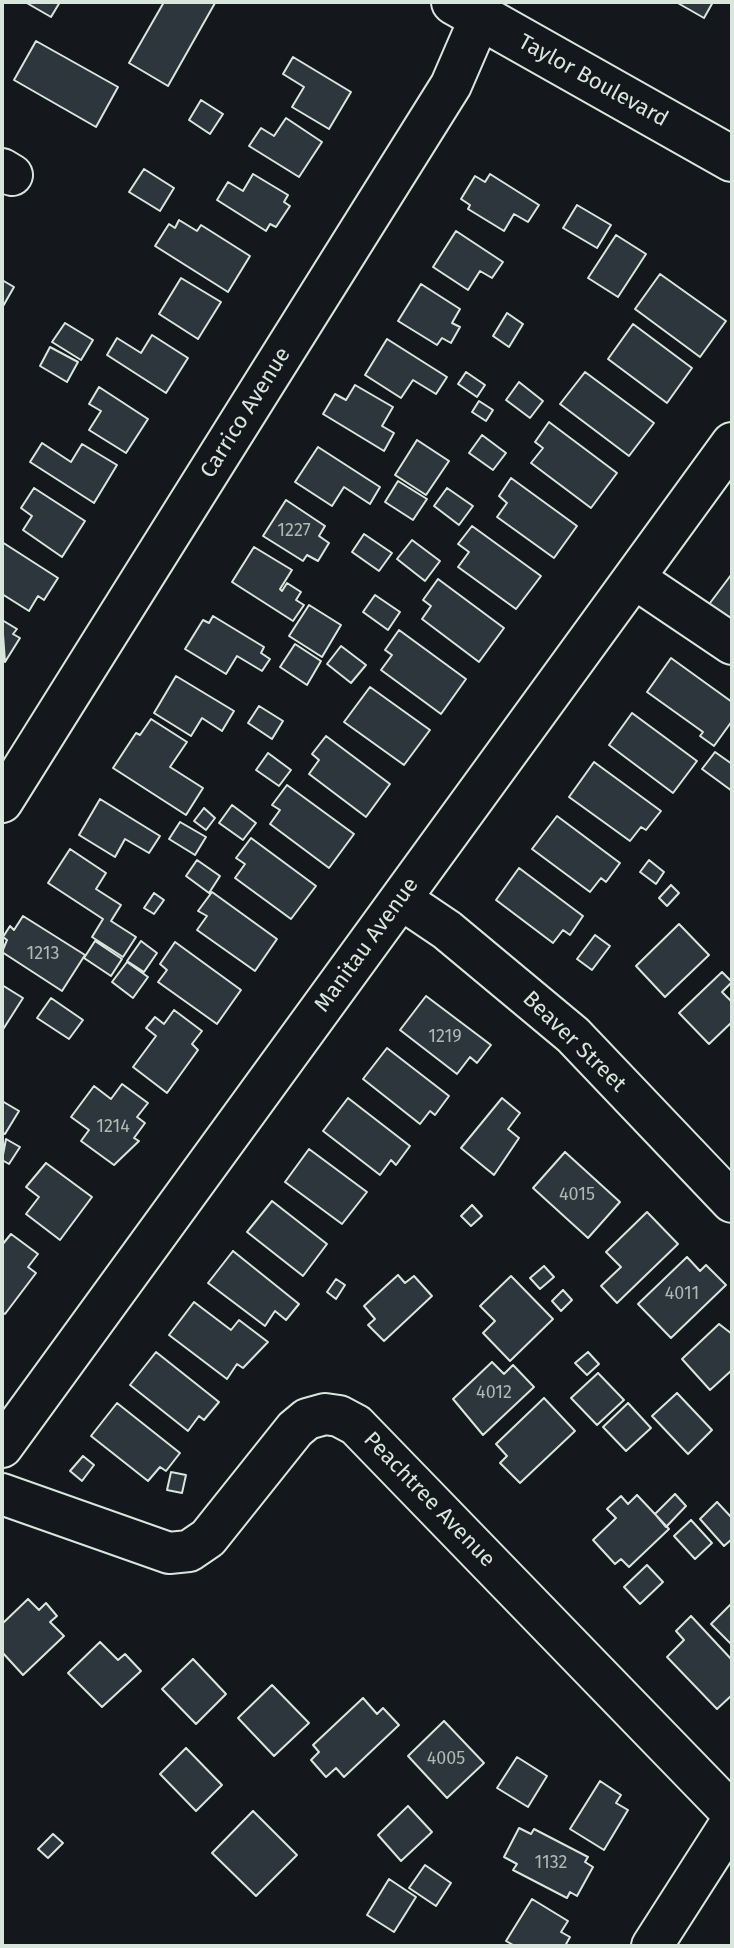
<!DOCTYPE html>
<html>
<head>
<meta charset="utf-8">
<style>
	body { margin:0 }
	#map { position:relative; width:734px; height:1948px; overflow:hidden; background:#14181c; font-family:"Fira Sans",sans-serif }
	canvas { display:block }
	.frame { position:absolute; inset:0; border:4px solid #d8e6dc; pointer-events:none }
</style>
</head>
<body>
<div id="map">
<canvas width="734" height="1948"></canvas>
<div class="frame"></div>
</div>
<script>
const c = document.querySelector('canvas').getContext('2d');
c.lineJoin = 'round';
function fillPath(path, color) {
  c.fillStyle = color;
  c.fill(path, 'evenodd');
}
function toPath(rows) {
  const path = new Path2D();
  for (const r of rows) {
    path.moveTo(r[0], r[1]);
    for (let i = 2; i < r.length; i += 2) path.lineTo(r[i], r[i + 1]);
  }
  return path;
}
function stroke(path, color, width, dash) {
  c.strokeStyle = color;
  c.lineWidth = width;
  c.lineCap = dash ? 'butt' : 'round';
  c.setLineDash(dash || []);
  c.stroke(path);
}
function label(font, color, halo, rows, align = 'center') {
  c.font = font + ' "Fira Sans",sans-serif';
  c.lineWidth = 6;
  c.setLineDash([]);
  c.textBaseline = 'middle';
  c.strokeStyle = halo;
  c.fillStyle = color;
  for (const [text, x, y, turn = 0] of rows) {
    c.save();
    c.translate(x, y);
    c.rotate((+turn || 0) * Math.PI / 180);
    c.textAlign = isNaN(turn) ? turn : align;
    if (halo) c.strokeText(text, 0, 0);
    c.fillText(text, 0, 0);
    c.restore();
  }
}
const building = toPath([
	[25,2,60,2,51,17,25,2],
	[164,2,215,3,168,86,129,63,164,2],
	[676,2,713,2,704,18,676,2],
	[36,41,118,87,96,127,14,80,36,41],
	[293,57,351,92,329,129,292,107,304,87,283,74,293,57],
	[201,100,223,114,210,134,189,120,201,100],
	[286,118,322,142,299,177,249,146,261,128,274,136,286,118],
	[144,169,174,188,160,211,129,192,144,169],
	[253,174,288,195,284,202,290,206,276,227,270,224,266,231,217,200,228,182,243,191,253,174],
	[490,174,539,205,528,222,514,214,504,231,468,209,470,205,461,199,475,176,485,182,490,174],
	[577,205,611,225,597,248,563,228,577,205],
	[179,220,197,231,201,225,250,256,228,292,155,246,169,224,175,228,179,220],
	[456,231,503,262,492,278,480,271,468,290,433,267,456,231],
	[616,235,646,254,618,297,588,278,616,235],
	[660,274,726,321,700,357,635,309,660,274],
	[181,278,221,302,198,339,159,314,181,278],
	[2,280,14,287,2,308,2,280],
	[421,284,460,309,452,323,460,327,451,343,442,338,437,345,398,321,421,284],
	[507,313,523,324,509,347,493,336,507,313],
	[65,323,93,340,81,360,52,342,65,323],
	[633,324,692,368,667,403,608,359,633,324],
	[152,335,188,358,166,393,107,355,117,338,141,353,152,335],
	[387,339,447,377,436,394,413,380,401,398,365,375,387,339],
	[50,347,78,362,67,382,40,366,50,347],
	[466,372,485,385,477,397,458,384,466,372],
	[585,372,654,423,629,456,560,404,585,372],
	[519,382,543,401,530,418,506,400,519,382],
	[355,385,393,407,382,426,394,433,384,451,323,414,335,394,346,400,355,385],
	[99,387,148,419,126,453,89,430,101,411,89,404,99,387],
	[479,401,493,410,486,421,472,412,479,401],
	[549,422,617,473,591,508,531,463,543,448,535,442,549,422],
	[482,435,506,453,493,470,469,453,482,435],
	[417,440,449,461,426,495,395,475,417,440],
	[42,443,71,462,82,444,117,465,94,503,30,462,42,443],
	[318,447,380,487,370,504,344,487,332,506,295,482,318,447],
	[511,478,577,526,554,558,497,517,507,503,499,496,511,478],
	[398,481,427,499,413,520,385,502,398,481],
	[34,488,85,521,62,557,23,530,32,516,21,508,34,488],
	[447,488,473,506,459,525,434,506,447,488],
	[286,500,325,526,319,536,329,543,318,561,307,555,303,561,263,536,286,500],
	[472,526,541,576,516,609,458,567,469,552,458,544,472,526],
	[364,534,392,553,379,571,352,552,364,534],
	[412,540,440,561,425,581,397,559,412,540],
	[2,542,58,578,44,600,38,596,29,611,2,594,2,542],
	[254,547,292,570,280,589,282,591,287,583,301,592,296,600,304,605,293,621,232,582,254,547],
	[731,575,732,576,732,625,707,607,731,575],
	[438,579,504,628,479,662,422,619,431,606,423,600,438,579],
	[375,595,400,612,388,630,363,612,375,595],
	[309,605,341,625,322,657,289,636,309,605],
	[213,616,264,647,261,653,270,659,262,671,237,656,226,674,185,649,203,620,209,623,213,616],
	[2,620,17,629,13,634,20,638,5,662,2,620],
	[399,630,466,679,441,714,381,670,392,655,385,650,399,630],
	[295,644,321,661,307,685,280,667,295,644],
	[341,646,366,665,351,683,327,664,341,646],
	[671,658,732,702,732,721,714,746,700,736,703,732,647,692,671,658],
	[176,676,234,711,222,731,202,718,191,736,154,713,176,676],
	[370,687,430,730,404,765,344,722,370,687],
	[259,706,283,721,272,739,248,723,259,706],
	[632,713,697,761,673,793,609,745,632,713],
	[151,719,187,742,170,767,203,788,186,815,113,768,136,733,140,735,151,719],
	[326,736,390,784,366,817,309,774,319,760,312,754,326,736],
	[715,752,732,764,732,791,702,769,715,752],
	[268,753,291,770,279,786,256,770,268,753],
	[594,762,661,811,646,830,641,827,630,841,569,797,594,762],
	[287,785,354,834,329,868,270,824,280,810,272,805,287,785],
	[100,799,160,836,149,853,125,839,115,857,79,835,100,799],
	[232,805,256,823,243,840,219,823,232,805],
	[204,808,215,818,206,830,194,821,204,808],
	[557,816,620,863,606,882,601,878,590,892,532,849,557,816],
	[180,822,206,837,195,855,169,839,180,822],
	[251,838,316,886,291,919,235,878,245,864,236,858,251,838],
	[70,849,106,873,96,889,121,905,111,921,136,937,123,957,92,937,103,919,48,883,70,849],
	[197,860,220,876,209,893,186,876,197,860],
	[649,860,664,872,656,884,640,872,649,860],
	[519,868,583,916,570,935,563,930,553,943,496,900,519,868],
	[671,885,679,893,667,906,659,898,671,885],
	[212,892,277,939,255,971,197,930,207,916,198,911,212,892],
	[154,893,164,900,154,914,144,908,154,893],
	[23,916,85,955,62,991,2,952,7,940,3,937,10,926,14,930,23,916],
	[679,924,709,955,665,997,636,966,679,924],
	[595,935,610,946,592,970,577,959,595,935],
	[95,941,122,959,111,976,84,958,95,941],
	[141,941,157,953,144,972,127,961,141,941],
	[175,942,241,990,217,1024,158,982,167,970,160,964,175,942],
	[127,962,148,977,133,998,112,982,127,962],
	[722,972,732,982,722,992,732,1002,732,1022,709,1044,679,1013,722,972],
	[2,985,23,998,2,1031,2,985],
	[426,996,491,1045,477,1063,470,1057,457,1074,400,1030,426,996],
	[51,998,83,1020,69,1039,37,1018,51,998],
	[174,1010,202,1031,192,1044,198,1050,167,1093,133,1067,156,1036,146,1028,155,1017,164,1024,174,1010],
	[387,1048,449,1096,435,1115,430,1111,420,1124,363,1079,387,1048],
	[122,1084,148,1103,137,1117,145,1123,134,1138,139,1141,114,1165,81,1141,89,1130,71,1117,94,1086,111,1099,122,1084],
	[348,1098,410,1146,396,1165,391,1160,380,1175,323,1131,348,1098],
	[502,1098,520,1113,508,1129,519,1138,494,1175,461,1148,502,1098],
	[2,1101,19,1111,5,1134,2,1133,2,1101],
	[6,1139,20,1147,9,1164,2,1160,6,1139],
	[309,1149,367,1192,342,1224,285,1182,309,1149],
	[565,1152,620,1202,588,1238,533,1188,565,1152],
	[46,1163,92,1197,60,1240,26,1214,39,1197,26,1187,46,1163],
	[272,1201,327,1244,303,1276,247,1232,272,1201],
	[472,1205,482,1216,471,1226,461,1216,472,1205],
	[647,1212,678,1244,617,1303,601,1286,621,1267,606,1252,647,1212],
	[11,1234,38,1254,28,1267,36,1273,5,1314,2,1312,2,1245,11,1234],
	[233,1251,299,1304,286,1320,275,1311,265,1326,208,1283,233,1251],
	[687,1257,700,1271,706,1265,726,1285,671,1338,638,1304,687,1257],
	[544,1266,554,1277,540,1289,530,1278,544,1266],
	[398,1275,405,1283,414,1276,432,1296,384,1341,368,1325,375,1319,364,1306,398,1275],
	[511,1276,553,1319,510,1361,483,1333,495,1321,480,1306,511,1276],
	[336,1279,345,1285,336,1299,327,1292,336,1279],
	[563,1290,572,1300,561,1311,552,1301,563,1290],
	[194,1302,231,1330,239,1320,268,1342,243,1368,237,1364,227,1379,169,1335,194,1302],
	[719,1324,732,1334,732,1370,710,1390,682,1359,719,1324],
	[156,1352,219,1402,204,1420,199,1416,188,1431,130,1385,156,1352],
	[588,1352,599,1364,587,1375,575,1363,588,1352],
	[492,1362,504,1374,513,1365,534,1387,483,1435,453,1399,492,1362],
	[598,1373,624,1400,597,1425,571,1398,598,1373],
	[677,1393,712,1430,688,1454,652,1416,677,1393],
	[544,1398,575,1431,520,1483,500,1463,507,1456,496,1444,544,1398],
	[117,1403,180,1453,166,1471,160,1467,148,1481,91,1436,117,1403],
	[628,1403,651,1428,626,1451,603,1427,628,1403],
	[83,1456,94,1465,82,1481,70,1471,83,1456],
	[171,1472,186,1475,182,1493,167,1490,171,1472],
	[675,1494,686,1506,666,1527,655,1514,675,1494],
	[637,1495,669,1529,629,1567,621,1559,615,1564,593,1540,616,1518,607,1509,621,1496,628,1504,637,1495],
	[717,1502,732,1518,732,1539,724,1546,700,1519,717,1502],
	[691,1520,712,1543,695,1559,674,1536,691,1520],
	[647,1565,663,1582,640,1604,624,1587,647,1565],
	[28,1599,39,1610,46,1603,57,1616,50,1622,64,1636,23,1675,2,1652,2,1624,28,1599],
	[732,1603,732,1645,711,1624,732,1603],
	[691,1616,732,1660,732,1695,717,1709,667,1657,684,1640,676,1631,691,1616],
	[100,1642,118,1660,125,1654,141,1671,102,1707,68,1673,100,1642],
	[193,1659,226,1694,196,1724,162,1689,193,1659],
	[272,1685,309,1723,274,1756,238,1718,272,1685],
	[363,1698,377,1714,383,1708,399,1725,344,1777,336,1768,326,1777,311,1760,319,1752,313,1745,363,1698],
	[444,1721,484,1763,447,1798,408,1756,444,1721],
	[186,1748,222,1785,196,1811,160,1774,186,1748],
	[517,1757,547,1776,528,1807,497,1788,517,1757],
	[600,1781,621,1795,616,1803,628,1810,604,1850,570,1829,600,1781],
	[408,1806,432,1832,401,1861,378,1835,408,1806],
	[253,1811,297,1855,256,1896,212,1853,253,1811],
	[519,1828,531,1834,534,1829,588,1857,585,1862,593,1867,577,1896,570,1892,567,1898,513,1870,517,1864,504,1857,519,1828],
	[53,1834,63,1843,48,1858,38,1849,53,1834],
	[425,1865,451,1883,436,1906,409,1888,425,1865],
	[389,1879,416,1897,394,1932,367,1915,389,1879],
	[532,1899,568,1921,561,1932,570,1937,565,1946,515,1946,506,1941,532,1899]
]);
fillPath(building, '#2c363c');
stroke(building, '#d8e6dc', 2);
const minor = toPath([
	[2,169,12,175],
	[634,578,732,644],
	[2,802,451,85,480,18],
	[401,899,447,930,573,1035,732,1202],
	[2,1447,732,443],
	[2,1494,169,1553,189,1551,208,1538,295,1429,307,1419,325,1414,339,1416,356,1425,732,1813],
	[652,1946,732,1821]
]);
const major = toPath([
	[454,2,732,159]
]);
stroke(minor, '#d8e6dc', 44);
stroke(major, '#d8e6dc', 48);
stroke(minor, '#14181c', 40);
stroke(major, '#14181c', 44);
label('18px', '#adbab4', null, [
	["1227",294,531],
	["1213",43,954],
	["1219",445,1037],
	["1214",113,1127],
	["4015",577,1195],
	["4011",682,1294],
	["4012",494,1393],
	["4005",446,1759],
	["1132",551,1863]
]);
label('22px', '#d8e6dc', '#14181c', [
	["Taylor Boulevard",593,81,29],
	["Carrico Avenue",246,413,-58],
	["Manitau Avenue",367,945,-54],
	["Beaver Street",574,1042,44],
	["Peachtree Avenue",429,1500,46]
]);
</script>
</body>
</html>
